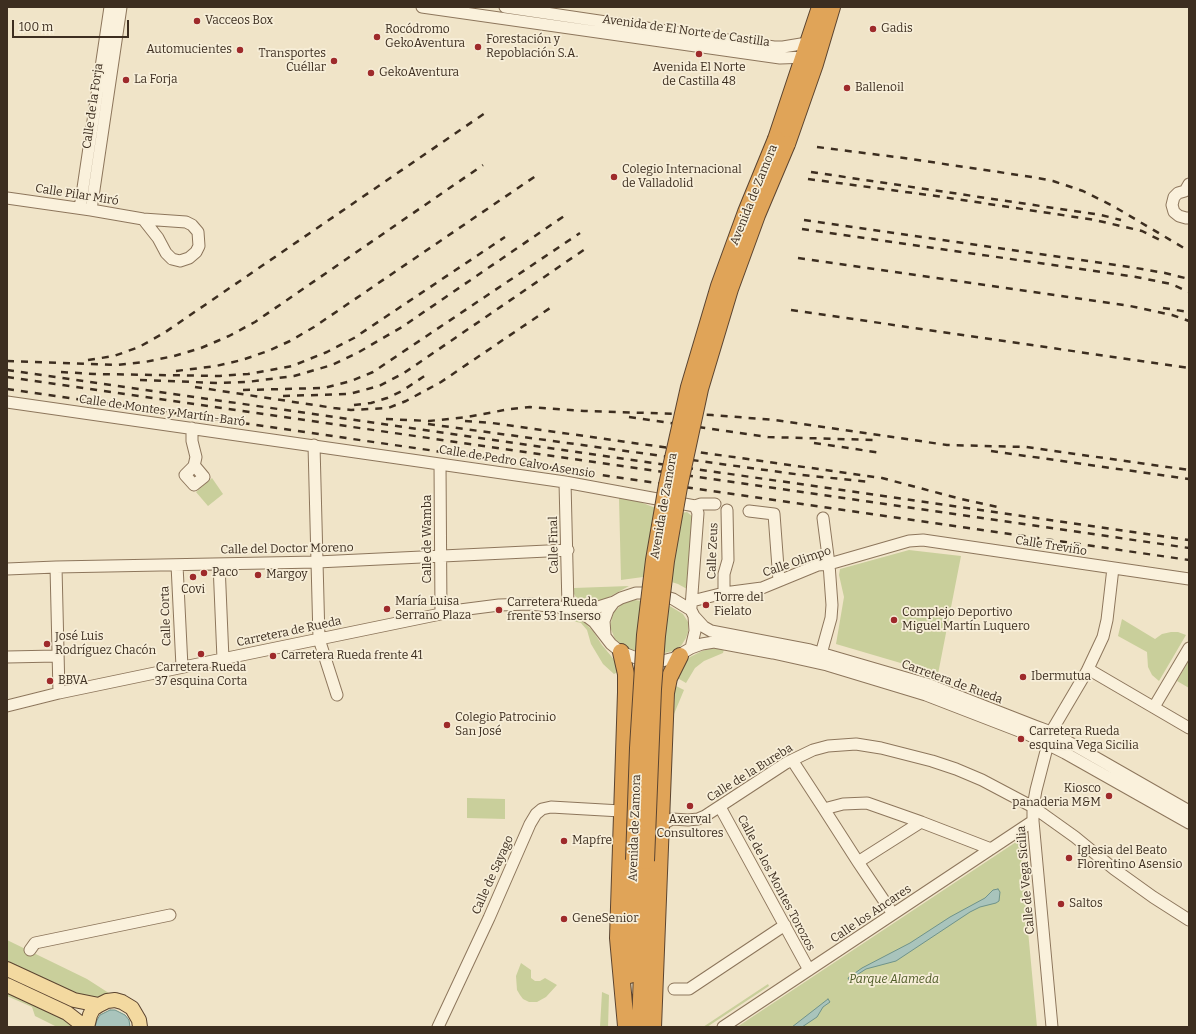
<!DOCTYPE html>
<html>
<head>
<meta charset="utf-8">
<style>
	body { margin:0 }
	#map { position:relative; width:1196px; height:1034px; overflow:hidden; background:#f0e4c8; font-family:Bitter,serif }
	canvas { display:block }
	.frame { position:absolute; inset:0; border:8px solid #3d2e20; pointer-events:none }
	.scale { position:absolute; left:12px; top:20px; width:117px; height:18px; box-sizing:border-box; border:2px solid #3d2e20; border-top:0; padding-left:5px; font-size:12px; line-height:14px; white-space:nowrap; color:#3d2e20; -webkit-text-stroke:3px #f7eed8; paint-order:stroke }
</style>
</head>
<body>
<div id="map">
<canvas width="1196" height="1034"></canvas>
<div class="frame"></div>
<div class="scale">100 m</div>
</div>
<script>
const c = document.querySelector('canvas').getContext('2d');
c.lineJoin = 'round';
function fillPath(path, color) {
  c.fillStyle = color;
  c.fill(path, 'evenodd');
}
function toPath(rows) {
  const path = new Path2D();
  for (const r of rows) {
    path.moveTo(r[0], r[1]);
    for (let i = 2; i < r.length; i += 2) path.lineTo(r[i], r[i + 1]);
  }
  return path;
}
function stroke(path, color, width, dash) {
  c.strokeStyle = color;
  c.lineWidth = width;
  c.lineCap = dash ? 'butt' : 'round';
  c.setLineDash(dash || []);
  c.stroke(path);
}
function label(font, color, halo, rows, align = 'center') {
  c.font = font + ' Bitter,serif';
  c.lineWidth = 3.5;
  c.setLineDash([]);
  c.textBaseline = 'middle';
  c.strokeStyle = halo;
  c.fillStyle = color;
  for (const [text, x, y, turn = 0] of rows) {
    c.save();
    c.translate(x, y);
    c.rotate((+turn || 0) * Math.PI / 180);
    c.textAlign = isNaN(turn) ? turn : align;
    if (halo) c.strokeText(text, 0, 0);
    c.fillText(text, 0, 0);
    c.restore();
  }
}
fillPath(toPath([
	[212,478,223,494,208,506,196,492],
	[619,498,635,500,653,507,681,513,687,512,693,517,687,589,678,584,658,578,643,577,621,580],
	[909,550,961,556,938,674,836,644,844,597,839,575,840,569],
	[629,586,600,602,584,604,579,602,574,594,574,588],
	[635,600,668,605,683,614,688,622,688,632,686,638,681,646,673,651,660,654,648,653,628,649,615,639,610,627,613,613,620,606,626,602],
	[571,614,582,620,593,631,602,645,616,662,620,671,614,674,603,664,591,644,587,630,581,623,564,619],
	[1122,619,1155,639,1162,634,1171,632,1178,632,1186,635,1159,681,1152,675,1148,667,1147,652,1118,636],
	[714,648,724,649,723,653,704,661,695,668,686,683,674,676,680,667,690,657,702,651],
	[1189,660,1189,688,1177,681],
	[676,686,684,690,674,714,675,691],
	[467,798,505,799,505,819,467,818],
	[1016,842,1020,845,1037,1027,737,1027],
	[7,940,87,979,115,997,110,998,82,997,7,964],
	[521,963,531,970,531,978,535,981,540,981,545,978,557,985,546,997,537,1002,529,1002,523,999,520,995,517,990,516,976],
	[768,984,769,986,707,1027,703,1027],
	[7,991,62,1018,72,1025,71,1027,57,1027,35,1016,32,1007,7,996],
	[602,992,609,995,608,1027,600,1027]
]), '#c9cf9b');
const water = toPath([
	[998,889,1000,892,999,901,996,903,980,907,970,912,896,961,866,969,849,980,848,978,862,968,910,943,950,917,985,898,993,890,998,889],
	[828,999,830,1002,823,1007,817,1017,802,1027,792,1027,828,999],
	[110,1010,115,1010,125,1015,129,1020,130,1027,95,1027,97,1020,100,1015,110,1010]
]);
fillPath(water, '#a9c4bc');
stroke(water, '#6f938a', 1);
const minor = toPath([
	[422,7,780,58,809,57],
	[505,7,774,47,783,47,813,42],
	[1189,184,1185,191,1178,193,1174,197,1172,205,1174,212,1179,216,1186,218,1189,218],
	[7,198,91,210,143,219,186,222,192,225,198,232,199,246,196,252,189,258,180,261,172,259,166,253,158,238,143,219],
	[80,208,110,7],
	[91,210,121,7],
	[7,402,565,482,695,506,701,504,715,504],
	[192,428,192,441,196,457,194,466,185,475,194,485,204,477,194,465],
	[314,445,319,639,337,695],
	[440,464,441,614],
	[565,482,568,607],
	[749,511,774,514,779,581],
	[219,564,223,659],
	[177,565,182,667],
	[56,567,59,693],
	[7,569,56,567,317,562,568,550],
	[724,593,724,574,728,560,727,510],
	[692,601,724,593,762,588,818,565,829,564,909,541,923,540,1189,579],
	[691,607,698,513,695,506],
	[577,609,594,622,611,644,621,652,639,659,651,661,662,661,674,658,691,648,695,631,694,616,691,610,673,599,653,593,636,593,621,598,614,602,608,610,604,621,605,635],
	[694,616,704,627,711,631,810,650,930,685,1035,726,1051,732,1189,811],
	[691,648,702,644,714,642,773,653,827,665,926,695,1027,734,1065,753,1189,823],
	[821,654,831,618,832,605,829,564,823,518],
	[7,657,57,656],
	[1088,669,1189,728],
	[7,706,59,693,174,669,460,610,499,605,530,604,577,609,595,608,614,602],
	[1154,707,1189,648],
	[792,760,824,809],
	[720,807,809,970],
	[921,822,991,849],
	[661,825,672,819,688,820,698,819,705,816,786,763,813,750,828,746,856,744,881,748,932,761,956,769,982,780,1033,807,1075,837,1114,869,1153,897,1189,920],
	[858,862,921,822,867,803,843,804,824,809,858,862,893,914],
	[30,950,35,943,170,915],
	[674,989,689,989,785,925],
	[438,1027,489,918,530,824,536,814,542,809,551,807,621,811],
	[723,1027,1033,821],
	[1052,1027,1033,821,1033,807,1036,790,1051,732,1087,671,1103,637,1107,620,1113,568]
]);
const major = toPath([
	[7,969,74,1000,99,1005],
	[7,985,67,1013,85,1027],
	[87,1027,90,1015,93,1009,99,1005,107,1001,115,1000,122,1002,132,1008,139,1020,140,1027]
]);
const highway = toPath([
	[776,139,820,7],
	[787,144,815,64,832,7],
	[621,652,626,674,626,692,618,938,626,1026],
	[630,975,634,860],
	[640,1027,646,861],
	[653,1027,666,693,669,678,680,656]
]);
stroke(minor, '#8d765c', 13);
stroke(major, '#5b4430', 16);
stroke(highway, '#5b4430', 18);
stroke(minor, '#faf1dc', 11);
stroke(major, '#f3d9a0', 14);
stroke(highway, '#e0a458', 16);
stroke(toPath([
	[817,147,904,158,1032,177,1053,181,1083,191,1113,206,1189,251],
	[811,172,1101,215,1121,220],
	[808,179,936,196,1095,220,1142,231,1160,240],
	[804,220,1130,267,1165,273,1189,279],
	[802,229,1136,277,1171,284,1189,292],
	[798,258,1130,306,1172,315,1189,321],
	[1163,308,1189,312],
	[791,310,1189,368],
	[88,360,114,356,139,347,164,333,488,111],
	[7,361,116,365,145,362,174,356,201,348,229,336,255,322,483,165],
	[7,370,1189,540],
	[176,371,216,366,242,360,268,351,290,341,314,327,540,173],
	[61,372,94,374,220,376,248,374,292,366,327,352,354,338,505,237],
	[7,377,1189,548],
	[140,380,219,383,247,382,294,376,332,365,359,352,402,327,567,214],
	[195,387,334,408,351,410,388,408,406,401,441,382,553,306],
	[7,389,1189,560],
	[243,390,324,388,351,381,373,372,580,233],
	[283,396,349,394,379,386,404,373,588,247],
	[354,405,371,403,387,398,402,391,426,375],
	[629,417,768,437,876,440],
	[386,419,429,421,467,417,510,409,530,407,584,411,712,415,775,420,947,445,1026,447,1189,470],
	[465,421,492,423,882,478,961,499,998,507],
	[428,424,802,475,871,482],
	[814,443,882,453],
	[991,451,1189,479]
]), '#3d2e20', 2.5, [7, 7]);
const highwayBridge = toPath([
	[634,860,638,748,645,635,654,560,667,485,689,387,719,286,746,212,776,139],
	[646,861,653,689,657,636,666,561,679,487,700,389,730,289,757,215,787,144]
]);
stroke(highwayBridge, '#5b4430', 18, []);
stroke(highwayBridge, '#e0a458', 16);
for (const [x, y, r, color] of [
	[197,21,4,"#9e2a2b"],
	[873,29,4,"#9e2a2b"],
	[377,37,4,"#9e2a2b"],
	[478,47,4,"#9e2a2b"],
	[240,50,4,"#9e2a2b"],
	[699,54,4,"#9e2a2b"],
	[334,61,4,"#9e2a2b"],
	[371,73,4,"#9e2a2b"],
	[126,80,4,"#9e2a2b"],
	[847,88,4,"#9e2a2b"],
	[614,177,4,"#9e2a2b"],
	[204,573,4,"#9e2a2b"],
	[258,575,4,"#9e2a2b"],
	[193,577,4,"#9e2a2b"],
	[706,605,4,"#9e2a2b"],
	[387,609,4,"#9e2a2b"],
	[499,610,4,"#9e2a2b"],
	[894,620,4,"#9e2a2b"],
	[47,644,4,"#9e2a2b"],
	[201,654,4,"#9e2a2b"],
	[273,656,4,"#9e2a2b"],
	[1023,677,4,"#9e2a2b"],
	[50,681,4,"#9e2a2b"],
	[447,725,4,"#9e2a2b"],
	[1021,739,4,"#9e2a2b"],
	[1109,796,4,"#9e2a2b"],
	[690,806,4,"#9e2a2b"],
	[564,841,4,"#9e2a2b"],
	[1069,858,4,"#9e2a2b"],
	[1061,904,4,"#9e2a2b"],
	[564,919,4,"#9e2a2b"]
]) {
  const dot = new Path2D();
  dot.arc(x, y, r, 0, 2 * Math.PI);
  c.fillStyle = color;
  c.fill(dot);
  stroke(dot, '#f7eed8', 1.5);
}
label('12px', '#3d2e20', '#f7eed8', [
	["Vacceos Box",205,21],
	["Gadis",881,29],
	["Rocódromo",385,30],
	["GekoAventura",385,44],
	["Forestación y",486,40],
	["Repoblación S.A.",486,54],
	["Automucientes",232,50,"right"],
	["Transportes",326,54,"right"],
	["Cuéllar",326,68,"right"],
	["Avenida El Norte",699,68,"center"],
	["de Castilla 48",699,82,"center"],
	["GekoAventura",379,73],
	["La Forja",134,80],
	["Ballenoil",855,88],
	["Colegio Internacional",622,170],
	["de Valladolid",622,184],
	["Paco",212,573],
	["Margoy",266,575],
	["Covi",193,590,"center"],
	["Torre del",714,598],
	["Fielato",714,612],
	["María Luisa",395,602],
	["Serrano Plaza",395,616],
	["Carretera Rueda",507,603],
	["frente 53 Inserso",507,617],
	["Complejo Deportivo",902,613],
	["Miguel Martín Luquero",902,627],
	["José Luis",55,637],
	["Rodríguez Chacón",55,651],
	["Carretera Rueda frente 41",281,656],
	["Carretera Rueda",201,668,"center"],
	["37 esquina Corta",201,682,"center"],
	["Ibermutua",1031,677],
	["BBVA",58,681],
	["Colegio Patrocinio",455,718],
	["San José",455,732],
	["Carretera Rueda",1029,732],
	["esquina Vega Sicilia",1029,746],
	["Kiosco",1101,789,"right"],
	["panaderia M&M",1101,803,"right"],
	["Axerval",690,820,"center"],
	["Consultores",690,834,"center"],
	["Mapfre",572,841],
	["Iglesia del Beato",1077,851],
	["Florentino Asensio",1077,865],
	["Saltos",1069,904],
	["GeneSenior",572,919]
], 'left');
label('12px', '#3d2e20', '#f7eed8', [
	["Avenida de El Norte de Castilla",686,31,8],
	["Calle de la Forja",93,106,-82],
	["Calle Pilar Miró",77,195,9],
	["Avenida de Zamora",754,195,-68],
	["Calle de Montes y Martín-Baró",162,411,8],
	["Calle de Pedro Calvo Asensio",517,462,9],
	["Avenida de Zamora",664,506,-80],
	["Calle de Wamba",428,539,-90],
	["Calle Final",554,545,-91],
	["Calle Treviño",1051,546,9],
	["Calle del Doctor Moreno",287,549,-1],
	["Calle Zeus",713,551,-88],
	["Calle Olimpo",797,562,-19],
	["Calle Corta",166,616,-92],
	["Carretera de Rueda",289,632,-12],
	["Carretera de Rueda",952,682,20],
	["Calle de la Bureba",750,773,-32],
	["Avenida de Zamora",635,828,-88],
	["Calle de Sayago",493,875,-66],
	["Calle de Vega Sicilia",1026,880,-95],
	["Calle de los Montes Torozos",776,883,62],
	["Calle los Ancares",871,914,-34]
]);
label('italic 12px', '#4d5a26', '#f7eed8', [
	["Parque Alameda",894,980]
]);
</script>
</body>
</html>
